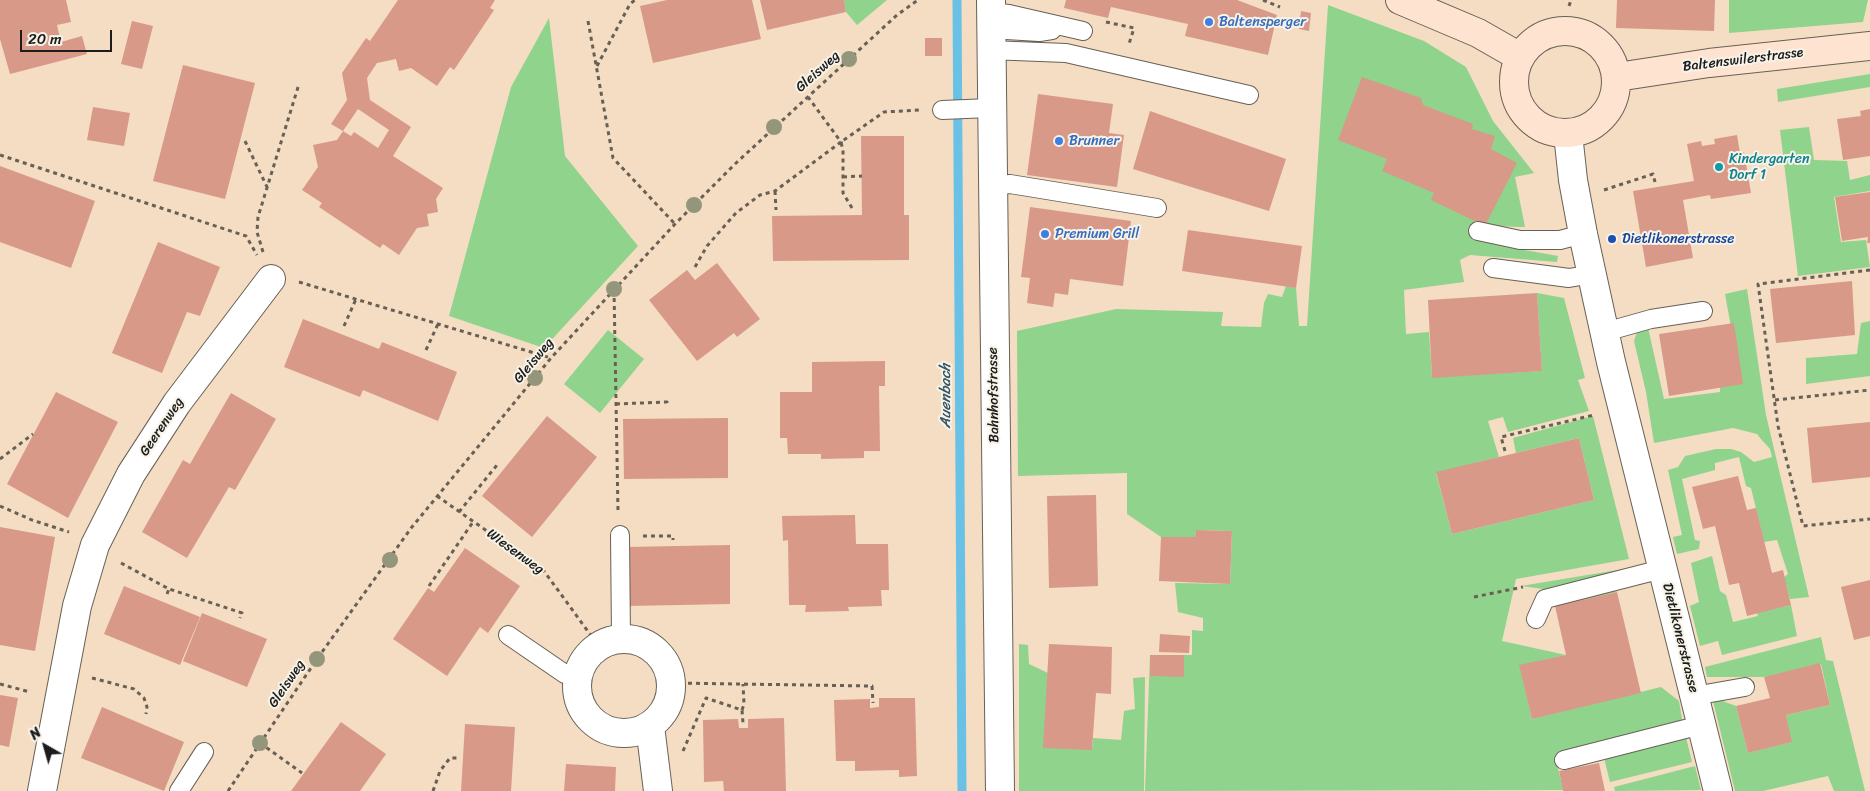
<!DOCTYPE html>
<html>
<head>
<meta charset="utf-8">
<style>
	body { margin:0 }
	#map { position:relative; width:1870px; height:791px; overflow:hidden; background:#f4ddc2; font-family:Sriracha,sans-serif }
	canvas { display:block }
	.north { position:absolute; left:20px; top:721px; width:50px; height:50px; -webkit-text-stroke:4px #f7f3e8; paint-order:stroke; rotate:322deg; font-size:14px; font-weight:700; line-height:20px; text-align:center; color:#1c1c1c }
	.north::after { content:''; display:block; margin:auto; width:18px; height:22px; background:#1c1c1c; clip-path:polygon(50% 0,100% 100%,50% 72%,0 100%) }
	.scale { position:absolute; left:20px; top:30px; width:92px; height:22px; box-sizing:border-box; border:2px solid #1c1c1c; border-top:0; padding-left:6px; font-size:15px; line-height:18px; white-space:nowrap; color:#1c1c1c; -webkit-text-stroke:4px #f7f3e8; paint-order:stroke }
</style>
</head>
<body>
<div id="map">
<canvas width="1870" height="791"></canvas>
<div class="north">N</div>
<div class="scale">20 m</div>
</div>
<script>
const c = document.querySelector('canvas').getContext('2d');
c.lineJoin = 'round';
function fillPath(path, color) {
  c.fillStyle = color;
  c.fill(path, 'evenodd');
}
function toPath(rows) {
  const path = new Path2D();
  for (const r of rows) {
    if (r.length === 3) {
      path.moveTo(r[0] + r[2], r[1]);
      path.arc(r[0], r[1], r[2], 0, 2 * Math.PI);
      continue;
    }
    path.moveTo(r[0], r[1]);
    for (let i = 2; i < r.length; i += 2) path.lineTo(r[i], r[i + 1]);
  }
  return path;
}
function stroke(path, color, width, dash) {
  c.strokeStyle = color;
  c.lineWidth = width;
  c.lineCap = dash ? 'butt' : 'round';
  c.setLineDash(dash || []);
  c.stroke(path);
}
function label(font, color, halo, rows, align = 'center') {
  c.font = font + ' Sriracha,sans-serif';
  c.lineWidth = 4;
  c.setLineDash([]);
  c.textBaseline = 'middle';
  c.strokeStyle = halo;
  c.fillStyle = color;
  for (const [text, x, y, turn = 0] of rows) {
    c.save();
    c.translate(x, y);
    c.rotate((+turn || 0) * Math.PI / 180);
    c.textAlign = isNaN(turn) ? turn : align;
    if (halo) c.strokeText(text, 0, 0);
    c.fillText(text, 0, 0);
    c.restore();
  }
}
fillPath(toPath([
	[844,0,887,0,857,25,846,12],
	[1729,0,1868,0,1863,22,1729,33],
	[1328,5,1424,41,1466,67,1493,121,1534,173,1515,177,1525,227,1485,226,1478,222,1472,237,1513,248,1558,256,1557,262,1470,255,1460,260,1464,282,1404,290,1406,334,1429,332,1432,377,1542,371,1537,293,1564,298,1585,378,1578,380,1589,411,1508,432,1503,417,1488,421,1499,457,1436,473,1452,534,1594,500,1579,438,1516,453,1513,438,1593,416,1629,559,1516,579,1502,641,1566,655,1520,666,1532,719,1661,687,1679,701,1683,725,1555,755,1563,790,1145,791,1150,655,1192,655,1192,630,1203,631,1203,618,1178,612,1175,583,1230,584,1232,531,1196,530,1195,537,1161,537,1127,514,1127,473,1018,476,1017,331,1116,309,1223,312,1221,326,1261,327,1264,303,1268,294,1282,297,1286,286,1296,288,1299,326,1307,326],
	[549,18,565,156,638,246,544,348,449,316,511,87],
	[1870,74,1870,87,1778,102,1777,89],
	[1809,127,1814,160,1847,161,1850,180,1870,175,1870,191,1834,197,1841,242,1866,240,1870,267,1798,276,1780,130],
	[1747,289,1766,415,1809,597,1790,599,1784,577,1788,574,1777,540,1764,542,1751,488,1746,486,1739,457,1715,463,1715,470,1682,479,1695,540,1700,541,1699,549,1677,554,1673,537,1682,535,1668,470,1678,467,1685,456,1716,449,1731,449,1741,452,1754,462,1772,457,1770,449,1761,439,1757,434,1733,428,1654,443,1646,392,1634,341,1640,322,1647,323,1664,399,1720,392,1720,381,1740,377,1725,294],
	[1870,321,1870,376,1806,384,1806,358,1857,354,1861,323],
	[608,330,644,359,600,413,564,384],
	[1712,556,1720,591,1726,595,1733,622,1758,616,1757,613,1791,605,1797,636,1722,655,1718,641,1700,646,1690,606,1699,602,1691,563],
	[1630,568,1631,573,1607,578,1617,592,1555,606,1551,590,1521,586],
	[1821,637,1826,660,1833,661,1865,791,1834,791,1828,776,1763,791,1735,791,1712,697,1736,706,1748,753,1791,742,1786,715,1830,705,1821,664,1764,677,1707,677,1705,667],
	[1019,644,1028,645,1029,664,1048,673,1092,750,1093,738,1121,740,1124,711,1135,709,1133,678,1145,677,1144,791,1019,791],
	[1686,737,1692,762,1610,782,1604,758],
	[1695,766,1701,790,1615,791,1614,787]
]), '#90d38c');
stroke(toPath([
	[957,0,962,791]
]), '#69c1e6', 9);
fillPath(toPath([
	[0,0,66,0,71,22,57,25,61,42,82,36,87,54,10,74,0,39],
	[398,0,495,0,490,8,494,10,454,70,450,67,437,86,411,68,399,71,396,59,377,63,367,78,370,100,411,127,393,156,443,188,436,199,438,212,427,214,429,226,417,228,399,255,383,244,380,248,319,207,322,203,302,190,318,167,313,145,337,140,343,131,351,136,354,132,378,148,389,130,358,109,343,131,331,124,347,100,342,73,366,38,370,41],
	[667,0,752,0,761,39,653,63,640,6],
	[760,0,844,0,846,12,767,30],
	[1066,0,1237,0,1277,15,1268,55,1185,36,1188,24,1111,7,1108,18,1064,8],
	[1617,0,1715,0,1714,31,1616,28],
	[1301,11,1311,13,1309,31,1299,29],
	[132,21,153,26,142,69,121,64],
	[925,38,942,38,942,56,925,56],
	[183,65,255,83,225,199,153,181],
	[1362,77,1421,98,1423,105,1473,124,1472,129,1495,136,1491,149,1517,163,1485,226,1431,200,1434,193,1382,171,1387,159,1338,140],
	[1038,94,1113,104,1109,133,1124,135,1117,187,1027,175],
	[93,107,130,113,124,146,87,140],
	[1870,109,1870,156,1843,160,1837,119,1861,116,1860,111],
	[1150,111,1286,159,1269,211,1133,169],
	[1737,135,1740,153,1744,152,1751,193,1711,199,1710,195,1683,200,1693,258,1646,267,1633,191,1694,181,1687,144,1701,141,1702,146,1715,144,1714,139],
	[861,136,904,136,904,215,909,215,909,260,773,261,772,216,862,215],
	[0,166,95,201,71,268,0,242],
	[1870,192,1870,243,1867,243,1868,237,1842,241,1835,197],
	[1030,207,1131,221,1123,286,1070,279,1068,295,1055,293,1053,307,1027,303,1030,278,1021,277],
	[1188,230,1302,246,1296,288,1182,271],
	[158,242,220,267,200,316,187,312,162,373,112,353],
	[717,263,760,319,737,337,734,333,697,361,649,300,687,270,695,280],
	[1852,281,1855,335,1776,343,1770,289],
	[1537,293,1542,371,1432,378,1428,300],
	[303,319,379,349,382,342,457,372,438,421,363,390,360,397,284,367],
	[1734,323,1743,384,1669,396,1659,334],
	[885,361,885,386,879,386,880,451,864,451,864,458,821,459,821,454,788,454,787,438,780,438,780,392,812,392,812,362],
	[56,392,118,422,68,518,7,484],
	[231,393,276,419,235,490,229,487,187,558,142,532,183,460,190,464],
	[547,416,597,457,532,537,482,496],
	[728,418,728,478,624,479,623,419],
	[1870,422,1870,477,1812,483,1807,428],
	[1579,438,1594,500,1452,534,1436,472],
	[1738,476,1747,510,1756,508,1772,573,1783,570,1791,605,1747,616,1739,583,1729,585,1715,526,1703,529,1692,487],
	[1096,495,1098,586,1049,588,1047,496],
	[855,515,856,544,888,544,889,590,881,590,882,606,848,607,849,611,805,612,806,605,789,605,788,540,783,541,782,516],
	[0,527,55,537,35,651,0,645],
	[1196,530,1232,531,1230,584,1159,581,1161,537,1195,537],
	[730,545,730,604,628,606,627,547],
	[465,548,520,586,488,633,480,627,447,676,393,639,428,588,434,592],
	[1870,580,1870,636,1854,640,1841,587],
	[124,586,200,617,180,665,104,634],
	[1617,592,1641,693,1532,719,1519,665,1566,655,1555,606],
	[202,613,267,639,247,687,183,661],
	[1160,634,1190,636,1189,653,1159,652],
	[1049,644,1112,647,1111,694,1096,693,1092,750,1043,748],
	[1150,655,1184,655,1184,677,1150,676],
	[1820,663,1830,705,1786,715,1792,742,1748,753,1736,706,1770,698,1764,677],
	[0,695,18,698,9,747,0,745],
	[879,698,915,698,917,776,899,777,899,770,855,771,855,761,836,761,834,700,870,699,870,708,879,707],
	[102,707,184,742,164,791,81,758],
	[784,718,786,791,724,791,723,781,704,782,703,720,738,719,739,728,748,728,748,719],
	[341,722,386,754,360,791,291,791],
	[465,724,515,727,511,791,461,791],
	[1599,763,1605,791,1563,791,1559,771],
	[566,764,616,767,615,791,564,791]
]), '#d89989');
const lane = toPath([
	[990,12,1009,14,1083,31],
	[990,29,1039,32,1052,30],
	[989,50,1066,53,1249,95],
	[942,110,990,108],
	[991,186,1010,184,1157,208],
	[1478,231,1520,240,1560,240,1583,234],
	[1493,268,1569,278,1592,274],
	[1605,332,1651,319,1703,311],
	[620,535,621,638],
	[1536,619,1545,599,1662,569],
	[508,635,565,674,579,677],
	[1694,696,1745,687],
	[1564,760,1701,725],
	[179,791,204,752]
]);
const street = toPath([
	[991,0,1000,791],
	[1568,134,1573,180,1583,234,1611,362,1718,791],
	[624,686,47],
	[650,726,658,791],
	[42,791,77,606,95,545,131,474,177,403,271,279]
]);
const secondary = toPath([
	[1400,0,1478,33,1520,57],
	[1565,82,51],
	[1617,77,1709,63,1870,46]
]);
stroke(lane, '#686056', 20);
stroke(street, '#686056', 30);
stroke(secondary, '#686056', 30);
stroke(toPath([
	[1263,0,1280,7],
	[1569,6,1571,0],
	[588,21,613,158,675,224],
	[1106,22,1134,28,1129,44],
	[597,66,630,4,635,0],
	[245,141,267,187],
	[0,155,246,236,257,255],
	[843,177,862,176],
	[1604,190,1653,174,1655,182],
	[775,191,776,210],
	[852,208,843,193,843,151,841,142,884,112,919,110],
	[263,252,257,232,258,217,299,84],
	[695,267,707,246,736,213,760,195,775,191,841,142,808,97],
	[1870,270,1758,284,1778,426,1803,526,1870,519],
	[299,282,551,358],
	[614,290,618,511],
	[344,326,356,299],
	[426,350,438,324],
	[1775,400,1870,390],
	[616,404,667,402,667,407],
	[1505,451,1501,437,1594,415],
	[0,459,33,434],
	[437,496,544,571,595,641],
	[0,506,32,520,69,532],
	[459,512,497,465],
	[643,536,673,536,673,540],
	[121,563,169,589,242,613,240,618],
	[429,586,473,522],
	[167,594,169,589],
	[1474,597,1523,587],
	[92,678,134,689,144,698,147,707,146,714],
	[672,683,872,686,873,703],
	[0,684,30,692],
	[742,710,744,704,743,684],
	[260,743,302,773],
	[683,751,706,698,742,710,743,723],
	[228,791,317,659,412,527,551,358,675,224,735,164,897,15,918,0],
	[433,791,440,771,450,758,457,758]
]), '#686056', 3, [4, 4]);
stroke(lane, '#fff', 18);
stroke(street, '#fff', 28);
stroke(secondary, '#fee3d1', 28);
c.fillStyle = '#94967c';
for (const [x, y] of [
	[849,59],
	[774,127],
	[694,205],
	[614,289],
	[535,378],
	[390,560],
	[317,659],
	[260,743]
]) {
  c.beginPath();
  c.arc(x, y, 8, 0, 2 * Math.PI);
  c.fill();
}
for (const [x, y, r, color] of [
	[1209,22,5,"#3f7fe0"],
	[1059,141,5,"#3f7fe0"],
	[1719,167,5,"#0f9aa8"],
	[1045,234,5,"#3f7fe0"],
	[1612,239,5,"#1a4fb4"]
]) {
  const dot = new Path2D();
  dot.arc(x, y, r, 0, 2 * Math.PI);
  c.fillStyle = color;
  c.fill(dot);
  stroke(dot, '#f7f3e8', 2);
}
label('14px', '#366cbe', '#f7f3e8', [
	["Baltensperger",1219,22],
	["Brunner",1069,141],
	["Premium Grill",1055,234]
], 'left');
label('14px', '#1c1c1c', '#f7f3e8', [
	["Baltenswilerstrasse",1743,60,-7],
	["Gleisweg",818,72,-42],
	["Gleisweg",534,361,-50],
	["Bahnhofstrasse",994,395,-91],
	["Geerenweg",162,427,-56],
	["Wiesenweg",515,552,36],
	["Dietlikonerstrasse",1680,638,76],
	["Gleisweg",287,684,-56]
]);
label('14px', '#0d838f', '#f7f3e8', [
	["Kindergarten",1729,159],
	["Dorf 1",1729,175]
], 'left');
label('14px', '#164399', '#f7f3e8', [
	["Dietlikonerstrasse",1622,239]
], 'left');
label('italic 15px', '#375663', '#f7f3e8', [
	["Auenbach",946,396,-90]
]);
</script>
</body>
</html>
